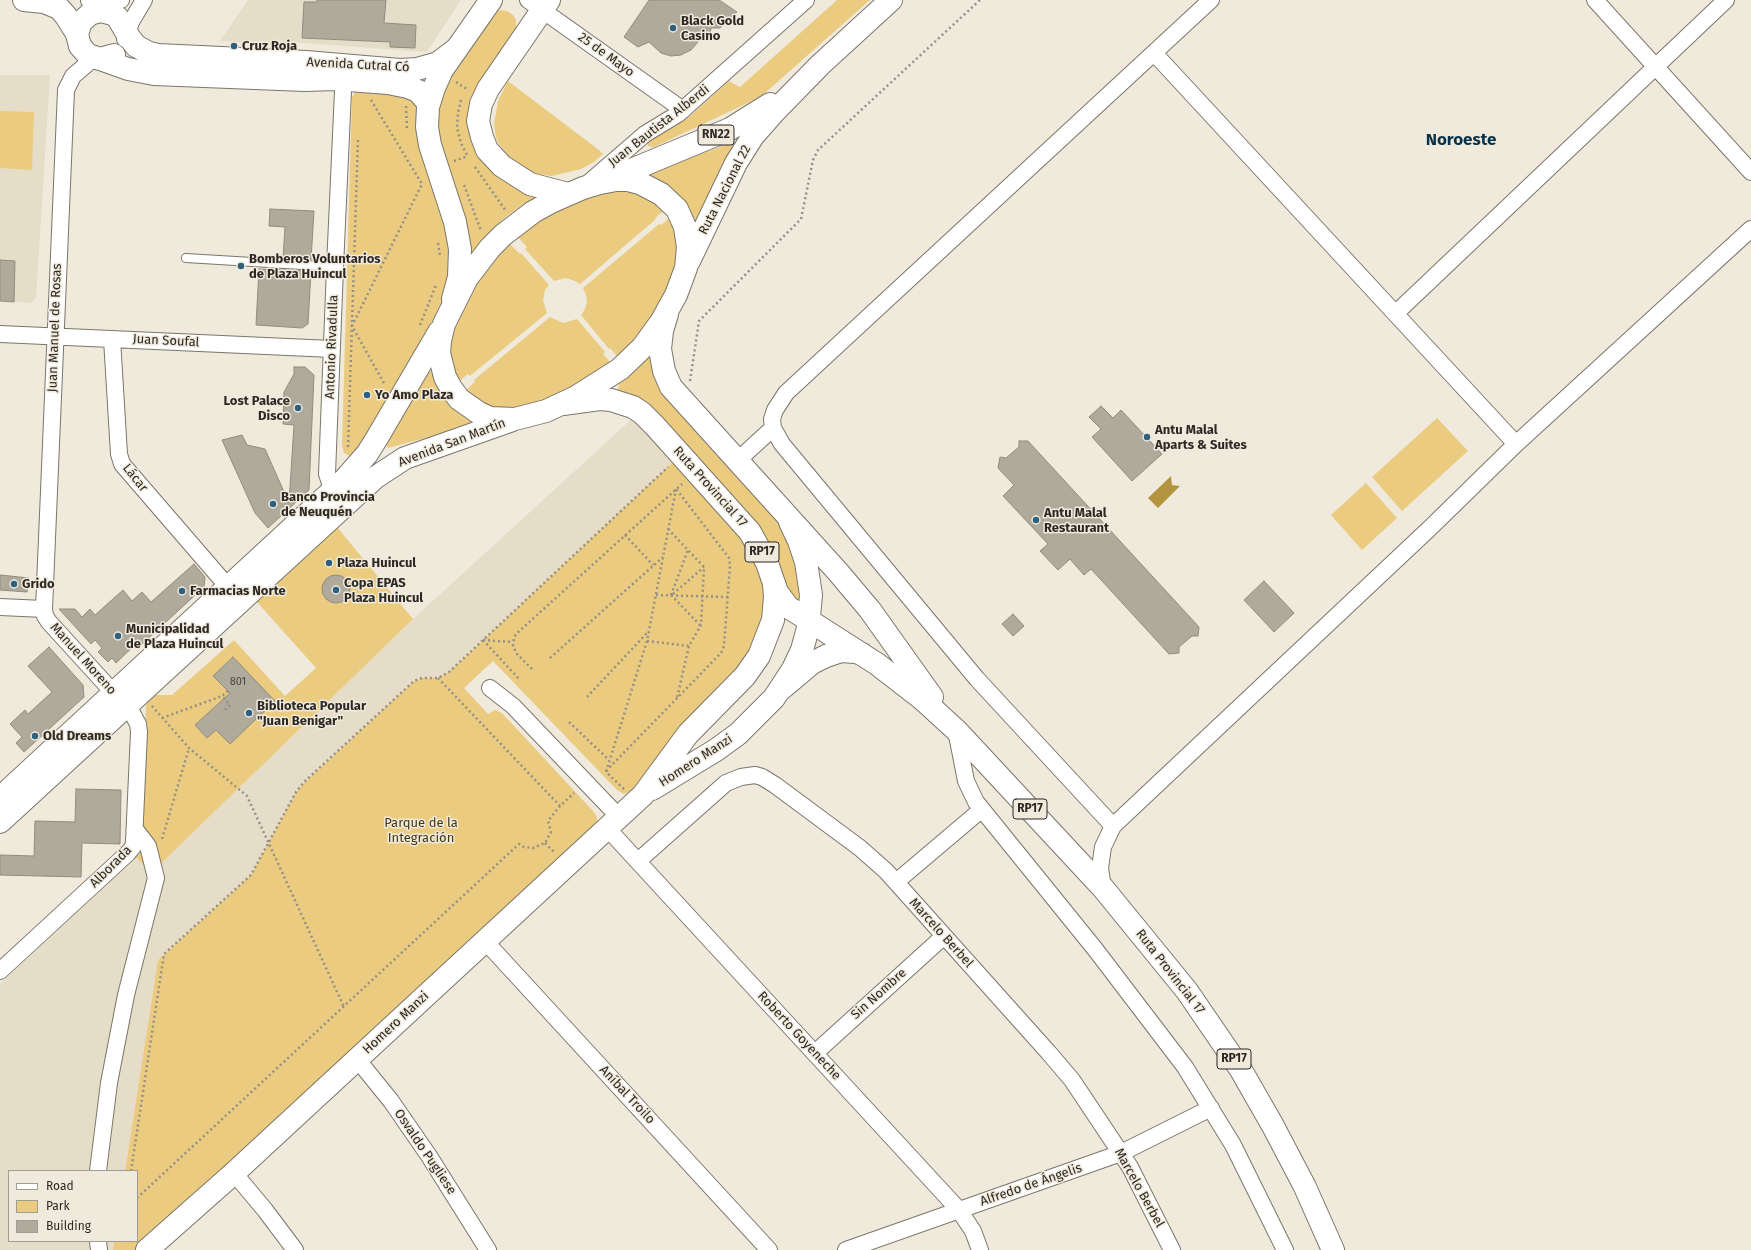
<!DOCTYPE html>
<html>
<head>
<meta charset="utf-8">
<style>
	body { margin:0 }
	#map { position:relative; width:1751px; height:1250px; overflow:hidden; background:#f0eadc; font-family:"Fira Sans",sans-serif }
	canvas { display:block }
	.legend { position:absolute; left:8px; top:1170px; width:130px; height:72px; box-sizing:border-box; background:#f0eadc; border:1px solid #a29d92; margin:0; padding:5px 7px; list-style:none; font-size:12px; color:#2c2924 }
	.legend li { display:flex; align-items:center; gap:8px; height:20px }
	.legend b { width:20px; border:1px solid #a29d92 }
</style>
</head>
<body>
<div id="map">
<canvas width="1751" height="1250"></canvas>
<ul class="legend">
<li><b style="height:5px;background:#fff"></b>Road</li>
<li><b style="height:11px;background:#ebcb7f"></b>Park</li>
<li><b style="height:11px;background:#b0aa9d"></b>Building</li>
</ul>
</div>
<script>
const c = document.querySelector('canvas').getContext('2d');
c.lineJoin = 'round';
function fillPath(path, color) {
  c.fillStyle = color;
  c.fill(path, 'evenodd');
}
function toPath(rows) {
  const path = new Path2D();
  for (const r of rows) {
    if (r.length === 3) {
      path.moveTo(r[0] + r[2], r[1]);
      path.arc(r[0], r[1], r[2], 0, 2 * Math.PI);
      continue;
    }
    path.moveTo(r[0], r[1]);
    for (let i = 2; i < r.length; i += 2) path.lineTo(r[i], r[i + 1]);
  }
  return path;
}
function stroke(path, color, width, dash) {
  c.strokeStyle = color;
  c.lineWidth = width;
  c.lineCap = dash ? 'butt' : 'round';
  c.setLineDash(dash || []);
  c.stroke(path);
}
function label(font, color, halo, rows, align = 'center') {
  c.font = font + ' "Fira Sans",sans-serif';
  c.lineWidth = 3;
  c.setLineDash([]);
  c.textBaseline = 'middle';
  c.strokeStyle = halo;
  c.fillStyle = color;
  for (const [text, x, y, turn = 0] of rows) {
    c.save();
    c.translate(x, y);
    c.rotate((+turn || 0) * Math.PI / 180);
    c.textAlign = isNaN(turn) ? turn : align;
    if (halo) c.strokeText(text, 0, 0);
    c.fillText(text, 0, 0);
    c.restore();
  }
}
fillPath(toPath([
	[248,0,461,0,427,52,289,42,289,46,220,41],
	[0,75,50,75,36,298,31,303,0,301],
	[635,416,676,459,449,672,438,678,422,678,414,681,305,782,296,792,251,875,158,960,125,1171,9,1171,9,1241,114,1241,113,1250,0,1250,0,984,136,857,151,872,413,619]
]), '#e6ddc8');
fillPath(toPath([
	[837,0,870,0,765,93,752,101,654,147,648,146,647,142,650,139,688,118,729,81,740,87],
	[501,10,507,11,513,15,516,20,516,29,472,99,467,118,469,135,474,147,482,159,536,197,522,205,503,219,468,258,444,165,436,114,444,84,495,11],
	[508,81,599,150,603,154,594,162,581,169,552,176,532,173,511,159,499,144,496,138,494,124,498,101],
	[356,91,414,94,452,245,447,291,439,310,429,331,356,454,350,456,344,453,342,446,352,97],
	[0,111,34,112,32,170,0,168],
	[728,144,731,144,734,146,696,225,641,176],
	[632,189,667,208,655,218,656,219,580,284,575,281,566,278,554,281,525,249,527,247,518,237,549,214,590,193],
	[673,215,680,234,676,271,658,307,640,333,618,357,610,348,609,349,581,315,585,309,587,302,586,295,583,288,659,224,661,225],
	[510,244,520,254,521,253,549,285,545,290,543,300,547,313,470,376,468,374,457,383,449,365,448,342,469,292,492,262],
	[550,317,563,323,577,319,605,352,603,354,611,363,560,396,517,409,492,408,465,391,475,382,474,380],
	[650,355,775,515,793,551,803,609,783,588,618,390,619,383],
	[429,370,482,423,388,448,386,443],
	[1437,418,1468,451,1402,511,1372,477],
	[676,459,733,521,759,563,767,602,756,646,658,764,631,791,624,794,617,790,493,661,464,688,488,714,495,710,502,713,594,812,597,817,597,823,135,1250,113,1250,114,1241,137,1241,137,1171,125,1171,158,960,251,875,296,792,305,782,414,681,422,678,438,678,449,672],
	[1366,483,1397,518,1362,550,1331,515],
	[337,527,413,619,151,873,136,857,140,854,142,845,146,704,154,695,172,695,234,640,285,696,316,668,256,601]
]), '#ebcb7f');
fillPath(toPath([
	[1171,476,1172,485,1180,486,1158,508,1148,498]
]), '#b5943f');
const building = toPath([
	[317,0,386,0,384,23,416,25,415,48,390,47,390,42,302,38,304,2,317,2,317,0],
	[649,0,719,0,737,12,720,28,711,28,710,34,702,33,698,42,691,50,681,55,671,56,661,53,649,42,638,47,624,37,649,0],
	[270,209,314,211,311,260,283,258,285,227,269,226,270,209],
	[0,260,15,261,14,302,0,301,0,260],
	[259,269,311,271,308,324,302,328,256,325,259,269],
	[294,367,305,367,314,375,309,490,268,528,255,513,222,440,242,435,247,445,265,449,289,503,294,425,283,424,284,392,294,374,294,367],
	[1101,406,1113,418,1121,410,1162,454,1132,481,1092,437,1101,429,1089,417,1101,406],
	[1019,441,1028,441,1199,627,1198,636,1192,636,1179,647,1179,653,1169,654,1091,569,1084,575,1070,559,1058,570,1040,551,1048,544,1003,496,1014,485,998,468,1000,457,1006,458,1019,447,1019,441],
	[194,564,205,577,204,587,142,644,139,641,116,663,112,658,108,662,98,652,102,648,95,640,91,644,59,609,75,609,82,617,90,609,95,615,123,590,132,601,142,592,151,602,194,564],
	[336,589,14],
	[0,575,29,578,27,592,0,590,0,575],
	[1264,581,1294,613,1274,632,1244,600,1264,581],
	[1013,614,1024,626,1013,636,1002,624,1013,614],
	[49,647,83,685,84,697,24,752,16,743,22,737,10,724,25,710,28,714,52,692,28,666,49,647],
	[233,657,275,701,230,744,216,730,207,738,195,725,230,693,213,676,233,657],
	[76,789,121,790,120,844,82,843,81,877,0,875,0,855,34,856,35,821,75,822,76,789]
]);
fillPath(building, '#b0aa9d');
stroke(building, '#918c7f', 1);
const service = toPath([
	[186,258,335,267]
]);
const minor = toPath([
	[528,0,683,110],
	[1595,0,1751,172],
	[96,11,121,0],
	[125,39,131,22,144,0],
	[1154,53,1516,444],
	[586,185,645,134,678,114,806,0],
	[1396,313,1726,0],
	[0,334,332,349],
	[112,339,119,454,122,464,229,588],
	[737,461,773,428],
	[340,498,331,486,327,474,335,267,344,69],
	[0,607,44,609],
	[490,688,513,706,619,817],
	[956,730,966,781,976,802,1095,949,1185,1067,1233,1145,1285,1250],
	[1113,826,977,679,782,444,773,428,772,419,775,410,786,393,1211,0],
	[607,828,959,1210,973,1231,980,1250],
	[638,861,726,783,741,777,755,775,762,777,775,785,860,848,886,871,1049,1053,1072,1080,1130,1167,1172,1250],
	[896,882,981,810],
	[1103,888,1100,868,1103,847,1113,826,1430,528,1516,444,1751,229],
	[485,941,769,1250],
	[0,971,128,853,133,847,134,841,139,732,138,724,132,713,49,622,45,616,44,609,66,90,73,76,94,58],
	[815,1053,944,936],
	[357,1059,391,1101,429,1156,488,1250],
	[98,1171,109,1083,126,995,156,878,148,846,135,829],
	[234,1173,265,1210,295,1250],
	[98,1241,99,1250],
	[846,1250,1121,1153,1211,1108]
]);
const secondary = toPath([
	[24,0,44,2,59,8,66,16,77,34],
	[92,0,99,3,118,18,129,37,136,46,149,53,158,55,306,62,400,70,417,69,438,63,455,50],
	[549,0,488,89,481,104,478,121,482,137,487,150,502,166,530,184,568,194],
	[113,14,101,11,90,14,81,22,77,34,80,46,88,55,100,59,114,55],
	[100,59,128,69,154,74,305,80,336,79,388,83,408,87,418,91,429,104],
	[453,299,459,277,460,249,455,222,430,145,427,127,428,107,434,88,442,70,491,0],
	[652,789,716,750,738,734,774,698,793,669,802,650,808,628,811,595,806,562,799,541,790,522],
	[147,1250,234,1173,643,795,688,734,745,676,759,656,773,620,775,597,774,584]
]);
const primary = toPath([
	[667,314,662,331,660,349,664,371,671,387,838,572,870,610,932,697],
	[563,404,600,399,611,400,633,407,642,413,655,426,750,532,767,563,777,592,788,607,877,664,921,698,956,730,1103,888,1187,991,1241,1070,1273,1126,1305,1187,1333,1250],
	[781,689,812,663,826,656,841,651,855,652,862,654]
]);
const trunk = toPath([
	[612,178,730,129,770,104],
	[616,180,628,180,640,183,661,194,677,209,685,227,688,247,686,268,676,295,661,322,642,348,620,369,576,397,546,411,515,419,490,418,479,413,459,399,451,388,445,377,439,353,440,341,444,324,467,278,490,248,503,235,533,212,551,202,583,188,600,183,616,180],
	[689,261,736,163,753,136,775,111,820,65,891,0],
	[0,798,345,479,367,454,377,438,439,332],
	[0,822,376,477,405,458,510,421]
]);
stroke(service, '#7b7669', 10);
stroke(minor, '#7b7669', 18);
stroke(secondary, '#7b7669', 24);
stroke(primary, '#7b7669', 24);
stroke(trunk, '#7b7669', 24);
stroke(toPath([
	[456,82,467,89],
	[371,100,422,184,352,326,385,385],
	[461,100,458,113,457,128,461,143,468,157],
	[406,106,407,129],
	[454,161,468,156],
	[475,167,506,211],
	[464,185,481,231],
	[438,243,440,256],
	[420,325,436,285],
	[690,381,699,321,801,219,813,160,818,150,980,0],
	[348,447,358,139],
	[668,529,704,567,701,625,689,646,677,698],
	[625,535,653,565],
	[673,594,704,567],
	[656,595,728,597],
	[671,595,688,550],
	[671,595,700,625],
	[483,640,520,680],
	[483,640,513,642],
	[647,641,689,646],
	[550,658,663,557],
	[532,669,517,654,513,646,514,638,516,634,682,484],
	[438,678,560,806],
	[587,697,648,632],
	[152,706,189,748,247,796,344,1007],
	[225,710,230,705,222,696,228,691],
	[162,718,222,696],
	[569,722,609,760],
	[606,771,721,653,724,646,730,566,729,558,677,490],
	[624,789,606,772,647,641,676,489],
	[162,839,189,748],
	[545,843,555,853],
	[131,1171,164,954,251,875,296,792,304,782,414,681,422,678,438,678,449,672,668,467],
	[137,1198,519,844,524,847,533,848,545,843,551,832,548,821,560,806,574,793]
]), '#949086', 2.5, [2, 3]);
stroke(service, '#fff', 8);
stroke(minor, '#fff', 16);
stroke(secondary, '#fff', 22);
stroke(primary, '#fff', 22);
stroke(trunk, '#fff', 22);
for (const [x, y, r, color] of [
	[673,28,4,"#2f607e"],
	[234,46,4,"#2f607e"],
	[241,266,4,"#2f607e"],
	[367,395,4,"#2f607e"],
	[298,408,4,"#2f607e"],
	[1147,437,4,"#2f607e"],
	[273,504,4,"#2f607e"],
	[1036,520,4,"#2f607e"],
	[329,563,4,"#2f607e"],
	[14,584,4,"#2f607e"],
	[336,590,4,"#2f607e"],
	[182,591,4,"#2f607e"],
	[118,636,4,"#2f607e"],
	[249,713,4,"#2f607e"],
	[35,736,4,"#2f607e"]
]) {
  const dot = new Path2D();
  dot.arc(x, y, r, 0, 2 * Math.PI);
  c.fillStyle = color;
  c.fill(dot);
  stroke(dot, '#f0eadc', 1.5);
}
label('11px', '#4d4942', null, [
	["801",238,682]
]);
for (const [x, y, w] of [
	[716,135,36],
	[762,552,34],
	[1030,809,34],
	[1234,1059,34]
]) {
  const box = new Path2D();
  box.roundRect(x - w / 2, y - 10, w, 20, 3);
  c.fillStyle = '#f0eadc';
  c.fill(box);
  stroke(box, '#2c2924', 1);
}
label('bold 12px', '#2c2924', null, [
	["RN22",716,135],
	["RP17",762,552],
	["RP17",1030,809],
	["RP17",1234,1059]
]);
label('bold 13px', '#2c2924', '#f0eadc', [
	["Black Gold",681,21],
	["Casino",681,36],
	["Cruz Roja",242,46],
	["Bomberos Voluntarios",249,259],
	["de Plaza Huincul",249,274],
	["Yo Amo Plaza",375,395],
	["Lost Palace",290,401,"right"],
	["Disco",290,416,"right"],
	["Antu Malal",1155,430],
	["Aparts & Suites",1155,445],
	["Banco Provincia",281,497],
	["de Neuquén",281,512],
	["Antu Malal",1044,513],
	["Restaurant",1044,528],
	["Plaza Huincul",337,563],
	["Copa EPAS",344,583],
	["Plaza Huincul",344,598],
	["Grido",22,584],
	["Farmacias Norte",190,591],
	["Municipalidad",126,629],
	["de Plaza Huincul",126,644],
	["Biblioteca Popular",257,706],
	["\"Juan Benigar\"",257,721],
	["Old Dreams",43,736]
], 'left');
label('13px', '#2c2924', '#f0eadc', [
	["25 de Mayo",606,55,36],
	["Avenida Cutral Có",358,65,3],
	["Juan Bautista Alberdi",659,126,-38],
	["Ruta Nacional 22",725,190,-63],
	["Juan Manuel de Rosas",55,328,-88],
	["Juan Soufal",166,341,3],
	["Antonio Rivadulla",332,347,-88],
	["Avenida San Martín",452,443,-21],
	["Lácar",135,478,51],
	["Ruta Provincial 17",710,487,48],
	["Manuel Moreno",83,659,48],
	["Homero Manzi",696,761,-33],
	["Alborada",111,867,-45],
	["Marcelo Berbel",941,933,48],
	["Ruta Provincial 17",1170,972,52],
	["Sin Nombre",879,994,-42],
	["Homero Manzi",396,1023,-43],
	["Roberto Goyeneche",799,1036,47],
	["Aníbal Troilo",627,1095,47],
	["Osvaldo Pugliese",425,1152,56],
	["Alfredo de Ángelis",1031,1185,-19],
	["Marcelo Berbel",1139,1188,61]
]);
label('13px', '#453713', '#f0eadc', [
	["Parque de la",421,823],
	["Integración",421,838]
]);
label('bold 17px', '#09334a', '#f0eadc', [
	["Noroeste",1461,140]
]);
</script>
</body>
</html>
